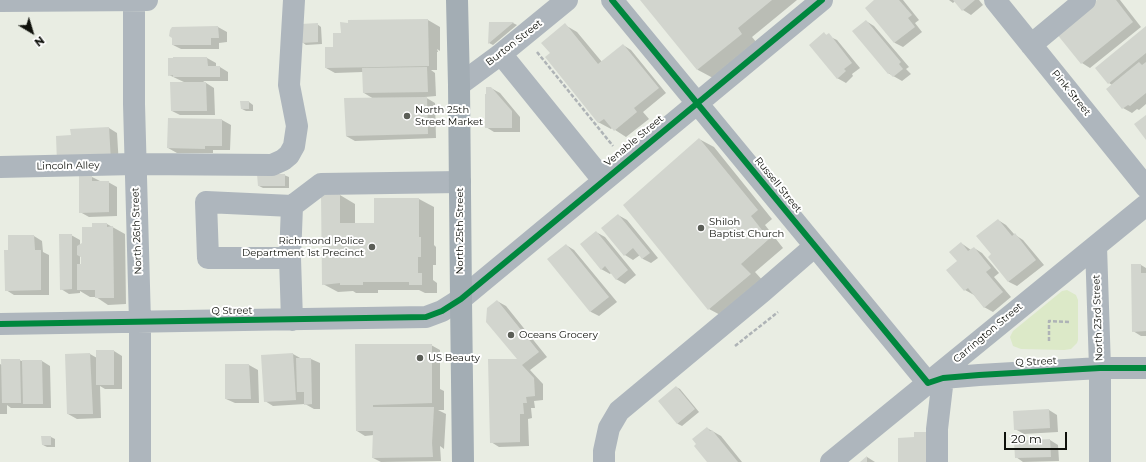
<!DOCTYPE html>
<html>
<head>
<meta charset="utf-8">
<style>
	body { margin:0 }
	#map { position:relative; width:1146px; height:462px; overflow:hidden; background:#e9ede3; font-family:Montserrat,sans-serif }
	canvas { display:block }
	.north { position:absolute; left:12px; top:12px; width:40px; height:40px; -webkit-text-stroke:3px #fff; paint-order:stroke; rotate:142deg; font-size:11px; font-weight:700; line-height:16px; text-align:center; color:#0f110b }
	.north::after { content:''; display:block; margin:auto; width:14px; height:18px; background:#0f110b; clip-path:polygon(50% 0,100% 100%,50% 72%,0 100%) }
	.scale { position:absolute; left:1004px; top:432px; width:63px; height:18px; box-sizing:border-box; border:2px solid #0f110b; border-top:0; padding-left:5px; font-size:12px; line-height:14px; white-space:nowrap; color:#0f110b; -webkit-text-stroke:3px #fff; paint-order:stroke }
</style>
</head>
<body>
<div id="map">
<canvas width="1146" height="462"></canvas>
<div class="north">N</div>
<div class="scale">20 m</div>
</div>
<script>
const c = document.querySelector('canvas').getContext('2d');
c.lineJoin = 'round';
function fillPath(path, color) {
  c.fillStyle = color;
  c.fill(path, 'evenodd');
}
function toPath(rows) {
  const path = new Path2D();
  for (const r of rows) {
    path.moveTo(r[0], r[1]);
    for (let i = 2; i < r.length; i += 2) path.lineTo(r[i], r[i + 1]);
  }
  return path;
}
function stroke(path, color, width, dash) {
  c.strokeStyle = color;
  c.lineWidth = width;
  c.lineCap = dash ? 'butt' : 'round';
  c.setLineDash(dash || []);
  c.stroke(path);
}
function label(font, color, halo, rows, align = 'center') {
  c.font = font + ' Montserrat,sans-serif';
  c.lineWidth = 4;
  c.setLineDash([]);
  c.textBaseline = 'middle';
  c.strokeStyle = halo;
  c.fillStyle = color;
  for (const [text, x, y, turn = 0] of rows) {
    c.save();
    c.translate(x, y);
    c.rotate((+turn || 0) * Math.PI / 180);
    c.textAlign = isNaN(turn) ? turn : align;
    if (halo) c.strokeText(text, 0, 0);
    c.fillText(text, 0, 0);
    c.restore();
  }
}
fillPath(toPath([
	[1067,290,1076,295,1078,300,1078,340,1077,343,1071,349,1064,350,1021,349,1013,346,1010,337,1013,331,1062,291]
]), '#dce9c8');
fillPath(toPath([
	[641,0,797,0,752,37,757,43,713,78,698,70],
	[876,0,903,0,919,20,915,23,922,32,903,47,895,43,866,8],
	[949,0,979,0,983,5,971,15,963,10,955,1,953,3],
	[1099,0,1120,0,1141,27,1090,68,1082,63,1058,33],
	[428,20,440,27,440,51,437,49,438,52,437,52,437,70,431,70,435,73,436,96,425,97,435,103,436,138,355,141,346,136,374,99,364,93,363,72,335,73,326,68,342,34],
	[866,21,874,26,909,67,906,69,911,74,902,81,888,73],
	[490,23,513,23,517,25,493,45,489,43],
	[317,24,321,27,322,44,306,45,302,42],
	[565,25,577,32,602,62,623,45,631,50,666,93,643,112,649,119,626,137,612,128,611,129,598,122,551,53],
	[218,27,227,32,227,42,219,43,219,49,181,49,173,45,173,28],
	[1146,27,1146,104,1139,110,1137,109,1132,113,1123,108,1107,89,1112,85,1109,83],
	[824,34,837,40,860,68,852,74,853,76,846,83,837,78],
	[174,58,207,58,216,63,216,67,220,67,228,72,228,81,203,81,214,88,215,115,180,115,172,111,186,83,169,75],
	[491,88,500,93,520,117,520,132,494,132,486,127],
	[249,102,253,105,253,111,246,111,242,109],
	[169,119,222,120,231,125,230,150,213,150,213,153,177,153,168,148],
	[109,128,117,133,119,166,72,136],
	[699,139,714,147,772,219,765,225,783,248,755,272,765,283,724,317,709,309],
	[284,175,289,177,289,188,263,188,259,186],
	[92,177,100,181,108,182,117,187,117,216,89,217,80,212],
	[340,195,355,204,355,224,375,224,419,199,434,207,434,245,436,247,436,265,433,265,433,280,437,283,437,293,425,293,419,290,378,290,378,293,356,293,353,291,338,292,323,284],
	[618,215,627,220,658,258,651,263,643,259,640,255,633,260,625,255],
	[998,220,1006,225,1014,234,1023,240,1044,265,1017,286,1009,282,989,257,992,254],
	[93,224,107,224,125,234,126,304,108,305,96,297,90,297,80,291,80,293,69,294,61,289,71,235,80,240,80,245,83,244,93,228],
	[80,256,82,257,82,265,80,265],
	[596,232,605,237,636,275,625,284,616,279,611,273,610,274,601,269],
	[9,236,34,236,42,241,43,252,49,255,49,295,14,295,6,290,9,251],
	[961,243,971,250,974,248,982,253,999,273,994,277,1011,297,993,312,984,307,974,295,965,290,958,261],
	[566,245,574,250,617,302,599,316,591,312,548,259],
	[1132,265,1141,265,1146,268,1146,336,1141,336,1133,331],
	[497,301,506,306,547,357,530,370,543,384,543,400,534,401,535,408,531,408,532,418,528,419,529,446,499,447,491,442,519,360],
	[356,345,431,345,440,350,440,389,444,391,444,410,438,410,446,414,444,449,440,446,441,461,381,462,373,458,374,435,365,436,357,431],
	[114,351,122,356,122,389,105,389,100,386,101,418,77,419,68,414,66,355,90,354,97,358],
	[293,354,302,359,311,359,320,363,320,409,314,409,305,404,273,406,265,401,262,356],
	[19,360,22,361,42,361,50,366,51,408,11,408,7,405,7,414,0,414,0,364,2,365],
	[226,365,249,365,258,370,259,403,235,403,226,399],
	[676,387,680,389,699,412,682,426,678,424,659,401],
	[1049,410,1057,415,1058,432,1024,434,1015,429],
	[707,428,721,436,742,462,708,462],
	[51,437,55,439,55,447,47,447,43,445],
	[1050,440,1058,445,1059,461,1023,462,1016,457],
	[867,457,875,462,862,462]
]), '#0003');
fillPath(toPath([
	[640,0,772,0,738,28,742,34,697,70],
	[874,0,899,0,912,15,908,18,915,27,894,43,865,8],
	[953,0,975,0,962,11],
	[1097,0,1116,0,1133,22,1081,64,1056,33],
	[428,19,429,66,325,68,325,47,333,47,333,33,341,33,340,22,348,23,348,20],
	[866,20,901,62,899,64,903,69,893,77,889,73,888,74,852,31],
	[489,22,514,22,488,44],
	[318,23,318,42,301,43,301,24],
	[565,23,598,64,623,44,659,88,634,108,637,112,614,131,604,119,598,123,545,57,550,53,541,43],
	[218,26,219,38,211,38,211,45,172,45,172,38,169,36,170,30,172,27],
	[1146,26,1146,53,1108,84,1095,68],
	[824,32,826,35,829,33,852,63,844,69,846,71,837,79,809,45],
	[173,57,207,57,208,66,220,66,220,77,173,77,173,75,168,76,168,58,173,58],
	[1139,62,1142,65,1146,62,1146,93,1130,106,1128,105,1122,109,1106,89],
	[427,67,428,92,363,93,362,68],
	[170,82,206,82,207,111,171,111],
	[486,87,491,87,512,111,512,128,485,128,485,94,486,94],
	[427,97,428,134,346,136,344,98],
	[240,101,249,101,249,109,241,109],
	[1146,115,1146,140,1134,124],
	[168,118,222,119,222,146,205,146,205,149,167,148],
	[109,127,111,162,57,163,56,136,71,135,70,129],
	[699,138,758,210,751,216,769,239,741,264,751,274,708,310,623,205],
	[257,174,285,174,285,186,258,186],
	[79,176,92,176,92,181,109,181,109,212,79,213],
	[340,194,340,223,374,223,374,198,419,198,419,237,421,237,421,257,418,257,418,273,422,273,422,285,409,285,409,282,363,282,363,285,340,285,340,283,322,285,321,195],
	[618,214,650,253,642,259,633,248,624,256,601,228],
	[998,219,1012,236,1015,233,1036,260,1008,282,988,257,991,254,976,236],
	[92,223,107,223,107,227,113,226,114,298,95,298,95,290,77,290,77,264,81,264,81,257,77,255,77,246,82,243,82,227,92,227],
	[596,231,628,270,616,280,605,266,601,270,580,244],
	[59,234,72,234,72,289,60,290],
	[8,235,34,235,35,250,41,250,41,290,5,291,4,250,8,250],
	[961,242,968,251,974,247,991,268,986,272,1003,292,984,308,968,288,964,291,946,270,957,261,949,252],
	[566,244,609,297,590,312,547,259],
	[1131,264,1141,264,1141,273,1146,273,1146,331,1132,332],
	[497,300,539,352,522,365,534,378,535,396,526,397,527,403,523,403,524,414,520,414,520,442,490,443,488,359,517,359,486,322,487,308],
	[355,344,432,344,432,403,373,405,373,407,434,407,432,443,433,457,372,458,373,431,356,431],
	[96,350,114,350,114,385,96,385],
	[90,353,93,414,67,414,65,354],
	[293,353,296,400,264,402,261,355],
	[296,358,311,358,312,404,304,405,304,392,297,392],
	[1,359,20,359,21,403,2,403],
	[22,360,42,360,43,404,23,404],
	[225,364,249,364,251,399,225,399],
	[676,386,695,409,677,424,658,401],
	[1049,409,1050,428,1014,430,1013,411],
	[707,427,710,431,712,430,738,462,707,462,694,446,696,444,692,439],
	[914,432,932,432,933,462,898,462,898,438,914,437],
	[41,436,51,436,51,445,42,445],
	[1050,439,1051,457,1015,458,1014,441],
	[867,456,867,462,860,462]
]), '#d2d5ce');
stroke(toPath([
	[537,52,613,146],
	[1049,341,1049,321,1070,322],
	[735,346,778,312]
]), '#aeb3b6', 2.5, [4, 2]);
stroke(toPath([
	[134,0,134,104,140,322,140,462],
	[612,0,928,383,943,378,979,375,1100,368,1146,368],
	[995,0,1146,187],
	[0,1,147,0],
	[1031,45,1085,0],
	[501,54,603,180],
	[459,85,501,54,567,0],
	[0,167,135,164,272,165,283,160,289,155,294,146,297,126,289,85,294,0],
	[1096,246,1100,368,1100,462],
	[290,258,208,258,206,202,292,206],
	[292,320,290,258,292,206,321,184,460,182],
	[0,324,426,317,442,311,461,299,822,0],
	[604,462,604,451,609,428,619,411,762,292,815,246],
	[831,462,1146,205],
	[937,462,937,429,943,378]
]), '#aeb6bd', 22);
stroke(toPath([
	[457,0,459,85,461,299,463,462]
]), '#a3adb4', 22);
stroke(toPath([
	[612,0,928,383,943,378,979,375,1100,368,1146,368],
	[0,324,426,317,442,311,461,299,822,0]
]), '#00873e', 6);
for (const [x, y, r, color] of [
	[407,116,4,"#5b5e57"],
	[701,228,4,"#5b5e57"],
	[372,247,4,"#5b5e57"],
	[511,335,4,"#5b5e57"],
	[420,358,4,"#5b5e57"]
]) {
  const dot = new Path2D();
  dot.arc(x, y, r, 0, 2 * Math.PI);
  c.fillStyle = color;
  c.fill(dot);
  stroke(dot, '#fff', 1.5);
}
label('10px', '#0f110b', '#fff', [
	["Burton Street",514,43,-38],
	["Pink Street",1071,93,51],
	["Venable Street",634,141,-40],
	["Lincoln Alley",68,166,-1],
	["Russell Street",778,185,51],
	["North 26th Street",137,231,-92],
	["North 25th Street",460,231,-90],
	["Q Street",232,311,-1],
	["North 23rd Street",1098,318,-92],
	["Carrington Street",988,333,-40],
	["Q Street",1036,362,-3]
]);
label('10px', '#0f110b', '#fff', [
	["North 25th",415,110],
	["Street Market",415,122],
	["Shiloh",709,222],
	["Baptist Church",709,234],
	["Richmond Police",364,241,"right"],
	["Department 1st Precinct",364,253,"right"],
	["Oceans Grocery",519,335],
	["US Beauty",428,358]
], 'left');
</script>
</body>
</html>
